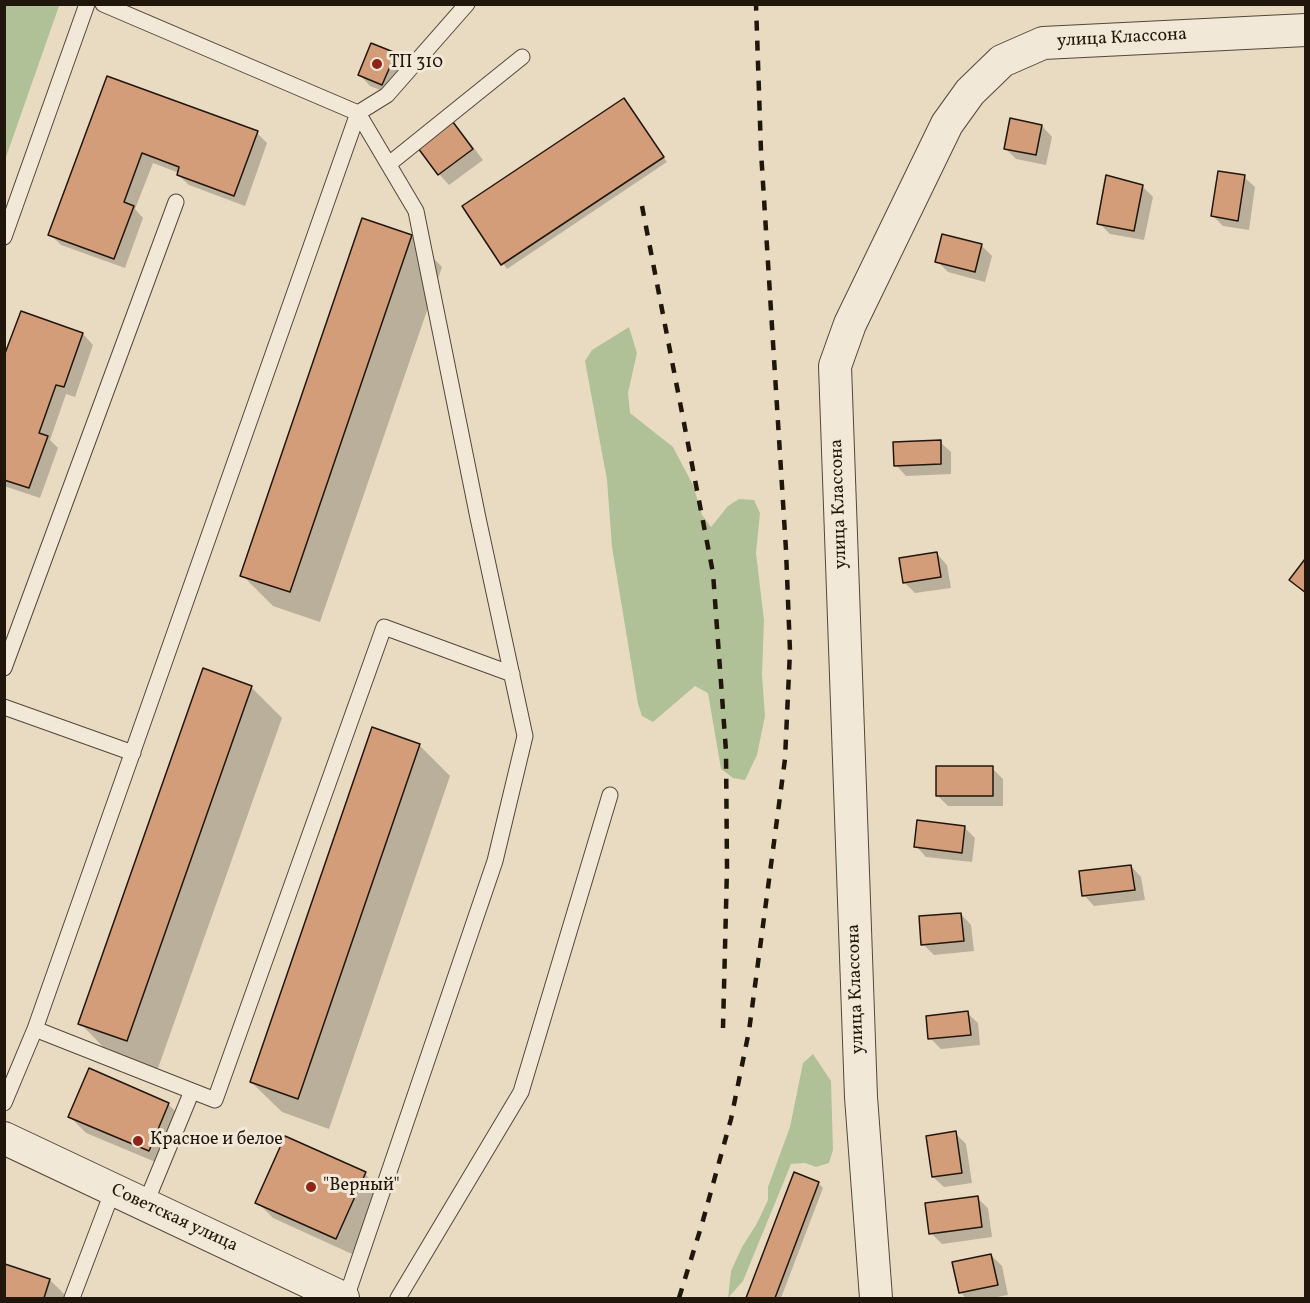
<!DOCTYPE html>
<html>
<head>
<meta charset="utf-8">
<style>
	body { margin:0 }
	#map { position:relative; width:1310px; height:1303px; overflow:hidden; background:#e9dbc2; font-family:Vollkorn,serif }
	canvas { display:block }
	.frame { position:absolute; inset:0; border:6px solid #21160b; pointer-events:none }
</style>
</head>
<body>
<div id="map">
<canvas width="1310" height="1303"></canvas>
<div class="frame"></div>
</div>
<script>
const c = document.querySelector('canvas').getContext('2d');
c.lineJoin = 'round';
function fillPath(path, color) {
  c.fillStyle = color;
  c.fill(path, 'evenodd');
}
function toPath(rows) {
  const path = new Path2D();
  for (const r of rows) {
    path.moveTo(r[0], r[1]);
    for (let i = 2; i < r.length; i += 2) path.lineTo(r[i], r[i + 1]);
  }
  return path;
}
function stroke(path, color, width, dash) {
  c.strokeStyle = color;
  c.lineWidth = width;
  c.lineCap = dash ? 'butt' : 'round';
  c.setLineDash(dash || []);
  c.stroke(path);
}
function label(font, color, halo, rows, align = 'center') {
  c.font = font + ' Vollkorn,serif';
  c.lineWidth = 6;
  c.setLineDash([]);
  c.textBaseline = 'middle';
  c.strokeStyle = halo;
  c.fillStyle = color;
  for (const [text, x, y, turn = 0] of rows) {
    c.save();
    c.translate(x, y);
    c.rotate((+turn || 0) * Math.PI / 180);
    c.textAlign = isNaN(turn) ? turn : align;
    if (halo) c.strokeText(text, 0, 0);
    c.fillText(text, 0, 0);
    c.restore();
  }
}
fillPath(toPath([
	[5,4,54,4,59,6,5,160],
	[629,327,637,353,628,393,630,413,673,447,693,485,702,515,711,527,728,506,739,499,754,500,760,513,756,553,764,620,762,675,765,716,757,755,745,780,733,778,721,769,708,693,695,686,653,722,642,716,638,704,612,547,607,480,585,361,592,350],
	[813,1054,831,1081,833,1150,829,1163,816,1167,805,1163,791,1164,743,1281,728,1298,731,1271,742,1247,756,1225,768,1200,768,1187,790,1127,803,1063]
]), '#b1c197');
fillPath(toPath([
	[395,55,405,65,393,95,370,86,360,75],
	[108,78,257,133,267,143,245,206,189,185,178,175,179,173,153,163,135,209,143,218,125,268,61,245,50,234],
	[624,100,667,162,507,269,464,206],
	[453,124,464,135,483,160,449,185,439,174],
	[1042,126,1052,137,1046,165,1016,159,1005,148],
	[1244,177,1255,187,1249,230,1223,226,1213,216],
	[1142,186,1153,197,1144,240,1110,234,1099,223],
	[411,236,442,267,320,622,273,606,242,575],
	[981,245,992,256,985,282,948,272,937,261],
	[83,334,93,345,75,397,66,394,50,440,58,448,40,498,4,486,4,361],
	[940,442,951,452,951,474,906,476,896,465],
	[937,554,947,565,951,588,915,593,905,583],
	[251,687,282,718,157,1071,110,1054,80,1023],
	[419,745,450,776,329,1129,282,1112,251,1082],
	[992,768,1003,779,1003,806,948,806,937,795],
	[964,827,975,838,972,862,926,857,916,846],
	[1131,866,1141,877,1145,900,1094,906,1084,895],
	[961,914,971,925,974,951,934,955,923,944],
	[967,1013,978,1023,980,1045,941,1049,930,1038],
	[168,1104,184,1120,165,1166,86,1133,70,1117],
	[955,1133,966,1144,972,1183,944,1187,933,1177],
	[365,1174,381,1190,352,1254,273,1218,257,1202],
	[795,1174,818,1183,823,1188,781,1298,748,1298],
	[977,1198,988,1208,992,1237,942,1244,931,1233],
	[991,1255,1002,1266,1008,1295,992,1298,966,1298,960,1292],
	[6,1266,50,1280,68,1298,4,1298]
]), '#0003');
const building = toPath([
	[371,43,396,53,382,85,358,75,371,43],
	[107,76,258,131,234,196,177,175,179,167,142,153,124,202,134,206,114,259,48,235,107,76],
	[624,98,664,157,501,265,462,206,624,98],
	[1010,118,1042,125,1036,155,1004,149,1010,118],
	[453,122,473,149,438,175,418,148,453,122],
	[1218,171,1245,175,1238,221,1211,216,1218,171],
	[1106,175,1143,185,1134,231,1097,224,1106,175],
	[362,218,412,235,290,592,240,576,362,218],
	[942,234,982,244,975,272,935,262,942,234],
	[21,311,83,333,64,387,56,385,39,433,48,436,29,488,4,480,4,356,21,311],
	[941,440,941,464,894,466,893,442,941,440],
	[937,552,941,577,903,583,899,558,937,552],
	[1305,559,1306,559,1306,593,1289,580,1305,559],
	[203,668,252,686,127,1041,78,1024,203,668],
	[372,727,420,744,298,1099,250,1082,372,727],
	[936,766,993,766,993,796,936,796,936,766],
	[917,820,965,826,962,853,914,847,917,820],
	[1131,865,1135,890,1082,896,1079,871,1131,865],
	[961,913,964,941,921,945,919,916,961,913],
	[968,1011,971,1035,928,1039,926,1016,968,1011],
	[89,1068,169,1103,149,1151,68,1117,89,1068],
	[956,1131,962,1173,932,1177,926,1136,956,1131],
	[285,1136,366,1172,336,1239,255,1203,285,1136],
	[794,1172,819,1182,775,1298,746,1298,794,1172],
	[978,1196,982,1227,929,1234,925,1203,978,1196],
	[991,1254,998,1285,959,1293,952,1262,991,1254],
	[5,1264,50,1279,44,1298,4,1298,5,1264]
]);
fillPath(building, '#d39d79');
stroke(building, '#21160b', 1.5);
const service = toPath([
	[389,164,522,57],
	[4,237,87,4],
	[4,668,176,202],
	[4,707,133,753],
	[35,1029,192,1091,145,1205],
	[192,1091,215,1100,384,627,512,674],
	[4,1103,35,1029,358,113,103,4],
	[72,1298,113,1190],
	[346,1298,495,861,525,736,478,518,416,211,358,113,387,95,467,4],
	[398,1298,521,1092,610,795]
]);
const minor = toPath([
	[4,1138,343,1298],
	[876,1298,861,1097,835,366,850,324,947,124,970,92,1002,61,1043,43,1306,30]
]);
stroke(service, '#534739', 17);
stroke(minor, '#534739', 34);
stroke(service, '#f1e8d7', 15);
stroke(minor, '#f1e8d7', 32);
stroke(toPath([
	[642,206,713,573,726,751,727,868,723,1028],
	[679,1298,702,1224,731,1119,749,1031,785,759,790,651,786,550,761,151,756,4]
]), '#21160b', 4.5, [10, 10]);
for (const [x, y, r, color] of [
	[377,64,6,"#8f2418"],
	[138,1141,6,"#8f2418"],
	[311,1187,6,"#8f2418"]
]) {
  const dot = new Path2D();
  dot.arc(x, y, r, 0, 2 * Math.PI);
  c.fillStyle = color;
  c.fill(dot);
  stroke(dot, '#f1e8d7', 2);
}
label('18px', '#21160b', '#f1e8d7', [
	["улица Классона",1122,39,-3],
	["улица Классона",840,504,-92],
	["улица Классона",857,989,-92],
	["Советская улица",174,1219,25]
]);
label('18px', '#21160b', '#f1e8d7', [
	["ТП 310",389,64],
	["Красное и белое",150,1141],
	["\"Верный\"",323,1187]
], 'left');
</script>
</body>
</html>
